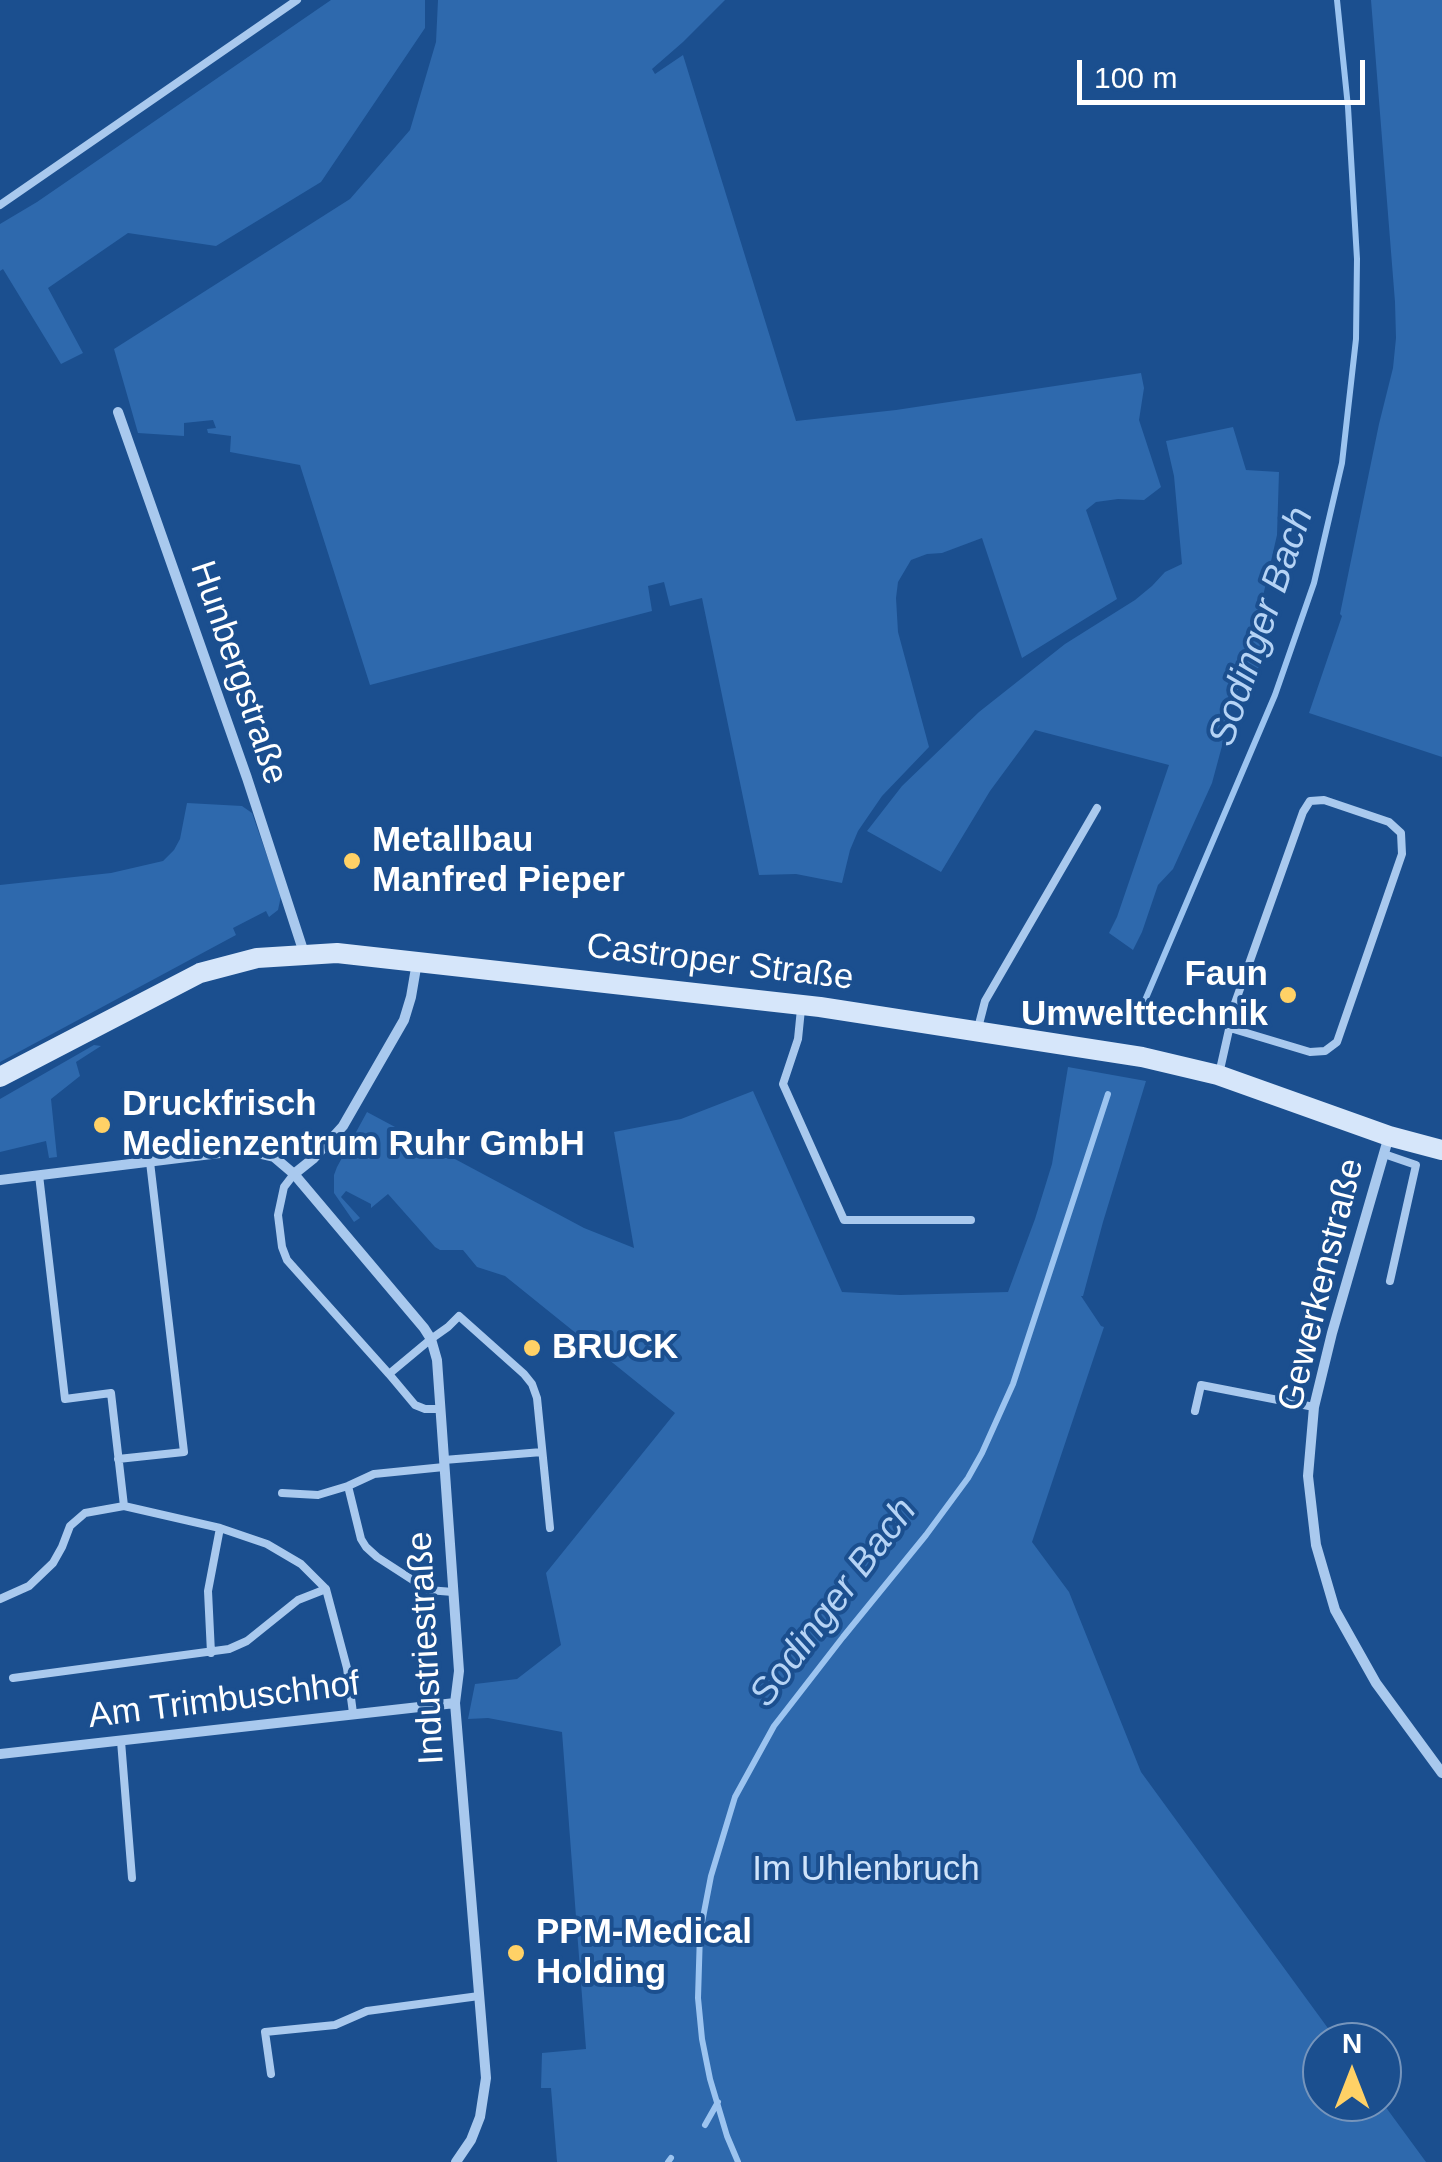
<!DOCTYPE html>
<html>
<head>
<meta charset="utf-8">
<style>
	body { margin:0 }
	#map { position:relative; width:1442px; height:2162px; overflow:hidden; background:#1b4f8f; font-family:Helvetica,sans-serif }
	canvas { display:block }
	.north { position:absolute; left:1302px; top:2022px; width:100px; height:100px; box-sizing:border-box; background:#1b4f8f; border:2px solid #7695bc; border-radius:50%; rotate:0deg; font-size:28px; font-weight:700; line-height:40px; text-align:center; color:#fff }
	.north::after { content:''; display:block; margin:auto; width:35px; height:45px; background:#ffd166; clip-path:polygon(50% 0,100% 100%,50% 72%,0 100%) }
	.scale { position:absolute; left:1077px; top:60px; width:288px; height:45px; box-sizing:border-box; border:5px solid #fff; border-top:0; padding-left:12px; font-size:30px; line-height:35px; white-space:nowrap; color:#fff; -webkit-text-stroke:8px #1b4f8f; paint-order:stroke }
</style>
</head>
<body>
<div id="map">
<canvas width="1442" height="2162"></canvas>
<div class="north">N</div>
<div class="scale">100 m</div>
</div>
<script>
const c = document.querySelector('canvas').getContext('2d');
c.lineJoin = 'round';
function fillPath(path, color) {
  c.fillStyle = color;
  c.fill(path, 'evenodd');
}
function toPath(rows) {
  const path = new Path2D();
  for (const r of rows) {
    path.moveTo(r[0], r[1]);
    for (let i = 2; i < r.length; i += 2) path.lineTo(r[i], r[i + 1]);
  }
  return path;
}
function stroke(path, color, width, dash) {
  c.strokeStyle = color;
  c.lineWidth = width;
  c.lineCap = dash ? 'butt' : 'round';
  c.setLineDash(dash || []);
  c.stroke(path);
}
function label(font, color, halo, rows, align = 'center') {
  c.font = font + ' Helvetica,sans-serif';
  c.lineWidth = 8;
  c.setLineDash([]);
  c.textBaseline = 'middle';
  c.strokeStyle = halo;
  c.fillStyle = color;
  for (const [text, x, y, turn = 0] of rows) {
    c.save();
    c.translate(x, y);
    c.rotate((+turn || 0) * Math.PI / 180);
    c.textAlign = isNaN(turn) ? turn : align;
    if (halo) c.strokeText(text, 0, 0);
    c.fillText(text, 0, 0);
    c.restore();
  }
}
fillPath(toPath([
	[331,0,425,0,425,28,321,182,216,246,128,233,48,288,83,353,61,364,3,269,0,271,0,224,37,202],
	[438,0,725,0,683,42,652,69,655,74,683,55,796,421,896,410,1141,373,1144,388,1139,420,1161,487,1144,500,1118,499,1096,502,1086,510,1117,599,1022,658,982,538,942,553,927,554,911,560,898,582,896,598,898,632,929,747,882,796,858,831,850,850,842,883,796,874,759,875,702,598,670,606,664,582,648,586,652,611,370,685,300,465,230,452,231,436,208,433,207,429,216,428,213,420,184,423,184,436,138,433,114,349,350,199,410,130,436,42],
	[1371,0,1442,0,1442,757,1309,713,1342,616,1340,614,1379,424,1393,368,1396,338,1395,302],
	[1233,427,1246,470,1279,472,1277,535,1260,609,1272,628,1260,666,1232,696,1229,720,1212,783,1173,869,1158,885,1142,932,1133,950,1109,933,1117,917,1169,765,1035,730,990,791,941,872,867,831,902,786,979,712,1065,644,1135,600,1152,586,1165,572,1182,564,1174,476,1166,441],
	[187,803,242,806,252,813,281,896,278,910,269,917,266,911,233,928,236,935,0,1062,0,885,111,873,163,861,174,850,180,839],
	[94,1045,101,1046,76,1062,80,1076,51,1099,57,1157,49,1158,46,1141,0,1152,0,1099],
	[1068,1067,1146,1081,1103,1222,1083,1296,1081,1296,1101,1326,1104,1327,1032,1542,1069,1592,1141,1772,1338,2042,1322,2042,1322,2102,1382,2102,1426,2162,557,2162,551,2088,541,2088,542,2053,586,2049,562,1732,488,1718,468,1719,475,1684,517,1679,561,1645,546,1573,675,1413,505,1276,477,1267,463,1250,440,1250,435,1247,388,1194,371,1208,371,1204,346,1191,341,1197,360,1218,354,1222,334,1193,334,1175,337,1167,367,1112,584,1228,634,1248,614,1132,681,1119,753,1091,842,1292,900,1295,1008,1292,1035,1219,1052,1164]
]), '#2e69ad');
stroke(toPath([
	[1140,1012,1275,695,1314,583,1342,463,1356,339,1357,259,1348,107,1337,0],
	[705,2125,718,2102],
	[668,2162,671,2158],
	[738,2162,727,2136,710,2079,702,2039,698,1998,700,1933,711,1876,735,1797,774,1726,843,1637,926,1535,968,1478,982,1453,1013,1384,1108,1094]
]), '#9cc4f0', 6);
stroke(toPath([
	[0,205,297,0],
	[801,1009,798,1039,783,1084,844,1220,971,1220],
	[978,1028,985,1001,1097,808],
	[1219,1074,1235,1003,1303,812,1310,801,1324,800,1389,822,1401,833,1402,854,1337,1042,1325,1051,1310,1052,1230,1028],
	[1384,1154,1416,1165,1390,1281],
	[294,1174,284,1187,278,1215,282,1247,287,1260,389,1374,431,1339,448,1327,459,1316,524,1374,532,1384,537,1398,550,1528],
	[39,1175,65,1399,111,1393,124,1506],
	[389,1374,415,1405,425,1409,440,1409],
	[1195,1411,1201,1385,1314,1407],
	[118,1459,184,1452,150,1162],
	[444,1460,542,1452],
	[348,1486,361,1539,366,1547,377,1557,428,1590,453,1592],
	[282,1493,318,1495,348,1486,374,1474,444,1467],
	[0,1599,29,1586,53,1563,62,1547,70,1526,85,1513,124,1506,220,1528,267,1544,301,1564,326,1589,347,1668,353,1713],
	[211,1653,208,1591,220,1528],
	[13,1678,229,1649,247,1641,298,1600,326,1589],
	[121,1741,132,1878],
	[271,2074,265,2032,335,2025,367,2011,479,1996]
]), '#a9c9ee', 8);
stroke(toPath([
	[118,412,247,778,304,953],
	[1389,1136,1332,1333,1314,1407,1308,1476,1316,1545,1335,1610,1376,1683,1442,1773],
	[294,1174,314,1158,343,1126,404,1020,411,997,417,962],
	[0,1180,244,1150,274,1157,294,1174,424,1328,431,1339,437,1360,459,1671,455,1703,486,2078,480,2117,471,2140,456,2162],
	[0,1754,455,1703]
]), '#a9c9ee', 10);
stroke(toPath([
	[0,1077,200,973,257,958,337,953,820,1007,1142,1057,1218,1075,1389,1136,1442,1150]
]), '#d6e6fa', 20);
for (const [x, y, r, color] of [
	[352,861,10,"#ffd166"],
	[1288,995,10,"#ffd166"],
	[102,1125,10,"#ffd166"],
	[532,1348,10,"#ffd166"],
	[516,1953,10,"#ffd166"]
]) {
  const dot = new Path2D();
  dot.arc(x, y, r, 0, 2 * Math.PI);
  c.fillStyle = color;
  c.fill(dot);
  stroke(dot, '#1b4f8f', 4);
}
label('35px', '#fff', '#1b4f8f', [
	["Hunbergstraße",238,673,71],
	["Castroper Straße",720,963,7],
	["Gewerkenstraße",1322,1285,-76],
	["Industriestraße",427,1648,-93],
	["Am Trimbuschhof",224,1701,-7]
]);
label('bold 35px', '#fff', '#1b4f8f', [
	["Metallbau",372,841],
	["Manfred Pieper",372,881],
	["Faun",1268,975,"right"],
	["Umwelttechnik",1268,1015,"right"],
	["Druckfrisch",122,1105],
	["Medienzentrum Ruhr GmbH",122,1145],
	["BRUCK",552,1348],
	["PPM-Medical",536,1933],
	["Holding",536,1973]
], 'left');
label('35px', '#cfe3fa', '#1b4f8f', [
	["Im Uhlenbruch",866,1870]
]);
label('italic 38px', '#b5d3f5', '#1b4f8f', [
	["Sodinger Bach",1262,627,-71],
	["Sodinger Bach",834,1603,-53]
]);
</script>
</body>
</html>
